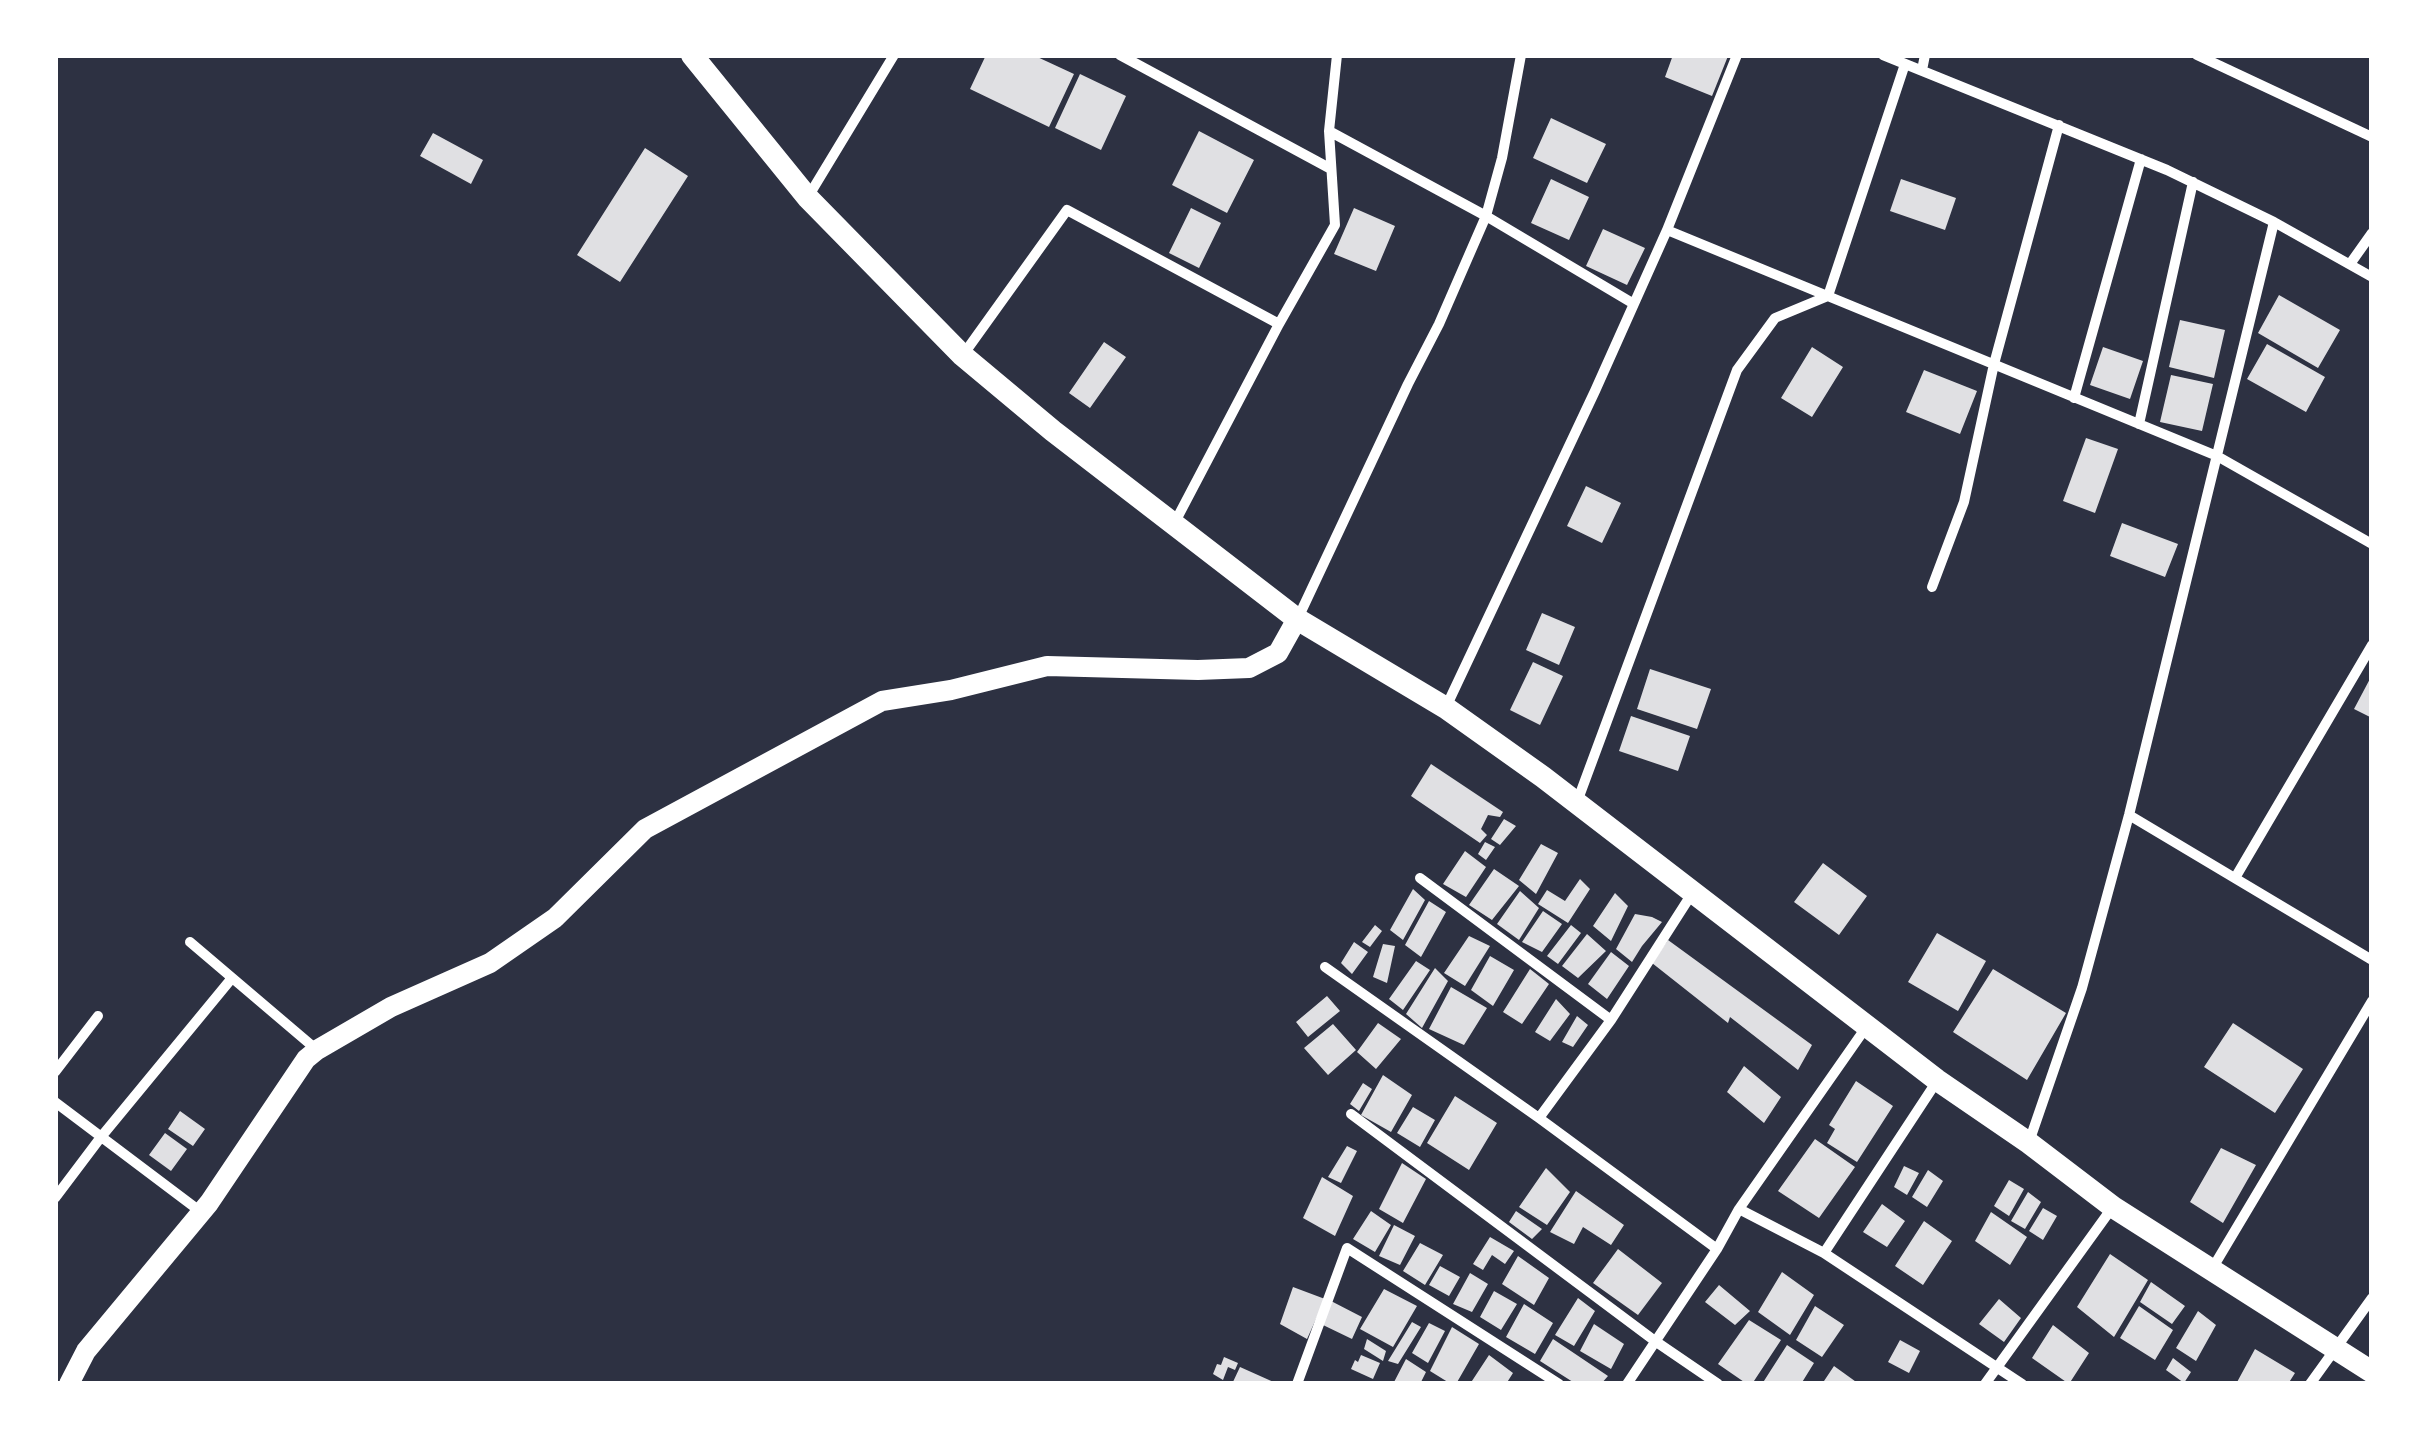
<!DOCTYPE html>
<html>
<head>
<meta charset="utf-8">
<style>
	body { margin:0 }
	#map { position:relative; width:2427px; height:1439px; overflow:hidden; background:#2d3142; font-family:"Fira Sans Condensed",sans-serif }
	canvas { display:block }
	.frame { position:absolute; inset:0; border:58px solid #fff; pointer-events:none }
</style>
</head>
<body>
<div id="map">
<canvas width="2427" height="1439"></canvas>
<div class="frame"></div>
</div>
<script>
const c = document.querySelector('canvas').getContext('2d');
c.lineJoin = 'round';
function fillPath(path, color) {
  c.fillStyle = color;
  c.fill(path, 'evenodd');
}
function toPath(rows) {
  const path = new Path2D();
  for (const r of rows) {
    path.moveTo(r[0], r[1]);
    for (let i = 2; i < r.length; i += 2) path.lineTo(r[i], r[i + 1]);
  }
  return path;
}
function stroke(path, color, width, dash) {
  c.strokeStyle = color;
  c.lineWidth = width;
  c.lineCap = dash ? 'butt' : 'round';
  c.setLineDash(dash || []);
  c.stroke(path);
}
fillPath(toPath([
	[986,55,1033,55,1074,74,1049,127,970,89],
	[1673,55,1728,56,1712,96,1665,77],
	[1080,74,1126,96,1101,150,1055,128],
	[1551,118,1606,144,1587,183,1533,158],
	[1199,131,1254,160,1227,213,1172,185],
	[433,133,483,160,471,184,420,156],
	[645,148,688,176,620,282,577,255],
	[1551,179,1589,197,1569,240,1531,223],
	[1901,179,1956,198,1945,230,1890,211],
	[1191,208,1221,223,1199,268,1169,253],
	[1354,208,1395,226,1376,271,1334,254],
	[1603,229,1645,248,1627,285,1586,266],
	[2279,295,2340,330,2318,368,2258,333],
	[2180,320,2225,330,2214,378,2169,367],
	[1104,342,1126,357,1090,408,1069,393],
	[2267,344,2325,377,2306,412,2247,379],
	[1812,347,1843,367,1812,417,1781,398],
	[2103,347,2143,361,2130,399,2090,385],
	[1924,370,1977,391,1960,434,1906,412],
	[2171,375,2213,384,2202,431,2160,422],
	[2086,438,2118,449,2095,513,2063,501],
	[1586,486,1621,503,1602,543,1567,526],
	[2122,523,2178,544,2165,577,2110,556],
	[1542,613,1575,627,1559,665,1526,650],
	[1533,662,1563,676,1540,725,1510,710],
	[1650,669,1711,689,1697,729,1637,709],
	[2372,675,2372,718,2354,709],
	[1631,716,1690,736,1678,771,1619,751],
	[1431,764,1503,812,1500,817,1488,815,1481,829,1487,835,1480,843,1411,796],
	[1504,819,1516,826,1500,845,1491,839],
	[1485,842,1495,847,1486,860,1478,854],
	[1541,844,1558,853,1536,894,1519,880],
	[1465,851,1486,867,1466,897,1443,884],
	[1823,863,1867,896,1839,935,1794,902],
	[1494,869,1519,886,1492,920,1469,905],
	[1580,879,1590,889,1568,923,1538,904,1547,890,1565,901],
	[1413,889,1425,900,1403,940,1390,930],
	[1520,891,1539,908,1519,940,1497,924],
	[1615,893,1628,906,1611,941,1593,926],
	[1429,901,1446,912,1421,957,1405,945],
	[1543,911,1562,924,1542,952,1522,942],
	[1635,914,1652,917,1662,922,1642,946,1632,962,1616,949],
	[1375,925,1382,931,1370,947,1362,942],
	[1571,925,1581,933,1558,964,1547,956],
	[1937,933,1986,961,1958,1011,1908,982],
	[1587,934,1606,951,1578,978,1562,966],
	[1469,936,1490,946,1465,986,1444,973],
	[1668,940,1812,1045,1798,1070,1730,1017,1728,1023,1652,963],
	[1354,942,1368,952,1352,974,1341,963],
	[1383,944,1395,946,1387,983,1373,977],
	[1611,952,1629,966,1607,999,1588,984],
	[1490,956,1514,970,1493,1006,1471,990],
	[1416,961,1430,970,1403,1010,1389,999],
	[1435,968,1448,981,1422,1028,1406,1014],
	[1530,969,1549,984,1522,1024,1503,1012],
	[1993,969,2066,1013,2027,1080,1953,1032],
	[1451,987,1487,1008,1464,1045,1429,1029],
	[1327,996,1340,1011,1308,1037,1296,1022],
	[1556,999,1570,1014,1550,1041,1535,1032],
	[1577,1016,1588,1025,1573,1047,1562,1042],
	[1378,1023,1401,1039,1376,1069,1357,1052],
	[2233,1023,2303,1069,2275,1113,2204,1067],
	[1333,1024,1356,1050,1328,1075,1304,1048],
	[1744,1066,1781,1097,1764,1123,1727,1092],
	[1383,1075,1412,1095,1391,1132,1361,1115],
	[1856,1081,1893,1106,1857,1162,1827,1143,1835,1129,1829,1125],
	[1363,1083,1372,1089,1359,1111,1350,1104],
	[1455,1096,1497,1123,1469,1170,1427,1143],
	[1413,1107,1435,1120,1420,1147,1397,1133],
	[180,1111,205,1129,193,1146,168,1129],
	[165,1133,187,1149,171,1171,149,1155],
	[1815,1139,1855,1167,1819,1218,1778,1191],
	[1347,1146,1357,1151,1341,1183,1328,1177],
	[2221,1148,2256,1165,2223,1223,2190,1202],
	[1402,1163,1426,1179,1403,1223,1379,1209],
	[1904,1166,1919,1173,1907,1195,1894,1187],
	[1546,1168,1570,1192,1547,1225,1519,1207],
	[1928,1170,1943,1181,1927,1207,1912,1197],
	[1322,1177,1353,1196,1335,1236,1303,1218],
	[2009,1180,2024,1189,2009,1216,1994,1206],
	[1576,1191,1624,1225,1611,1245,1583,1227,1574,1244,1550,1232],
	[2028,1192,2041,1202,2025,1229,2011,1221],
	[1882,1204,1905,1221,1887,1247,1863,1232],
	[2043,1208,2057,1216,2043,1240,2029,1231],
	[1371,1211,1391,1225,1375,1252,1353,1239],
	[1516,1211,1542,1229,1532,1239,1509,1222],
	[1991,1212,2027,1237,2010,1265,1975,1241],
	[1924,1221,1952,1241,1923,1285,1895,1266],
	[1394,1225,1415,1236,1400,1265,1379,1256],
	[1490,1237,1514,1251,1505,1264,1492,1255,1483,1270,1473,1264],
	[1420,1243,1443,1255,1425,1285,1403,1271],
	[1618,1249,1662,1283,1638,1315,1593,1283],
	[2110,1254,2148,1280,2114,1337,2077,1307],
	[1518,1256,1549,1278,1534,1305,1502,1284],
	[1440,1266,1460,1277,1449,1296,1429,1285],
	[1782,1272,1814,1295,1790,1335,1758,1312],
	[1470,1273,1488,1284,1472,1312,1453,1304],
	[2151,1282,2185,1306,2172,1324,2140,1302],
	[1719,1285,1750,1311,1735,1325,1705,1302],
	[1293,1287,1325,1299,1307,1339,1280,1324],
	[1384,1289,1417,1306,1393,1347,1360,1329],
	[1494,1291,1517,1304,1501,1330,1480,1317],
	[1578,1298,1595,1311,1574,1346,1555,1335],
	[1999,1299,2021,1318,2004,1342,1979,1324],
	[1331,1301,1362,1317,1352,1339,1323,1325],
	[1524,1304,1553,1323,1535,1354,1506,1337],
	[1815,1306,1844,1325,1822,1357,1796,1340],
	[2139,1306,2173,1330,2155,1360,2120,1338],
	[2198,1311,2216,1325,2196,1361,2176,1348],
	[1749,1320,1781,1340,1752,1384,1747,1384,1718,1364],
	[1412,1322,1421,1327,1398,1364,1388,1361],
	[1429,1323,1445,1331,1428,1363,1412,1353],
	[1594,1324,1624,1344,1611,1369,1580,1351],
	[2053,1325,2089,1353,2069,1384,2032,1358],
	[1452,1327,1479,1344,1456,1384,1451,1384,1430,1371],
	[1367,1339,1386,1351,1383,1361,1364,1349],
	[1553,1339,1608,1376,1601,1384,1576,1384,1540,1361],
	[1900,1340,1920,1351,1909,1373,1888,1362],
	[1787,1345,1814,1363,1801,1384,1762,1384],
	[2255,1349,2295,1373,2288,1384,2236,1384],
	[1361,1355,1380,1363,1373,1379,1351,1369,1355,1360,1358,1362],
	[1489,1355,1513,1373,1506,1384,1470,1384],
	[1224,1357,1238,1363,1235,1370,1228,1367,1223,1380,1213,1374,1217,1364,1221,1365],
	[2173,1358,2191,1372,2184,1383,2166,1370],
	[1406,1359,1426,1372,1420,1384,1393,1384],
	[1834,1366,1859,1384,1822,1384],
	[1240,1367,1278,1384,1232,1384]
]), '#e0e0e3');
stroke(toPath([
	[1120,55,1331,169],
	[1883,55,2167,170,2274,222,2372,277],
	[2197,55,2372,137],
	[1922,70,1925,55],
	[1329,131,1486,216,1634,304],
	[808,197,894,55],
	[1667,230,2217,456,2372,544],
	[2350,264,2372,233],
	[963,355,1067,210,1279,324],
	[2074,398,2141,159],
	[2139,424,2193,182],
	[1175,522,1279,324,1335,225,1329,131,1337,55],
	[1932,587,1964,502,1994,364,2059,125],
	[1298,618,1408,384,1439,324,1486,216,1502,158,1521,55],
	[1446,707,1595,391,1667,230,1737,55],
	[1577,802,1737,370,1775,318,1828,296,1905,64],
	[2129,815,2372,960],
	[1420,878,1611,1020],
	[2235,878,2372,645],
	[190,942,317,1050],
	[1325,967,1539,1118,1717,1249],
	[55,1072,98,1016],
	[55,1102,201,1212],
	[1351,1114,1655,1341,1718,1384],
	[1539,1118,1611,1020,1693,892],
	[2029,1142,2082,988,2129,815,2274,222],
	[55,1198,101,1137,232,978],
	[1739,1209,1824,1253,2022,1384],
	[1824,1253,1937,1081],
	[2212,1269,2372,1001],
	[1297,1384,1347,1248,1559,1384],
	[1627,1384,1717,1249,1739,1209,1867,1026],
	[1985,1384,2112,1208],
	[2310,1384,2372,1298]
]), '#fff', 10);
stroke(toPath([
	[69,1384,86,1351,209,1203,306,1059,317,1050,391,1007,490,963,555,918,645,829,882,701,951,690,1047,666,1198,670,1249,668,1278,653,1297,619]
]), '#fff', 20);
stroke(toPath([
	[692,55,808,198,962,355,1053,431,1297,619,1446,708,1543,777,1937,1080,2029,1143,2113,1207,2372,1372]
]), '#fff', 22);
</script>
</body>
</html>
